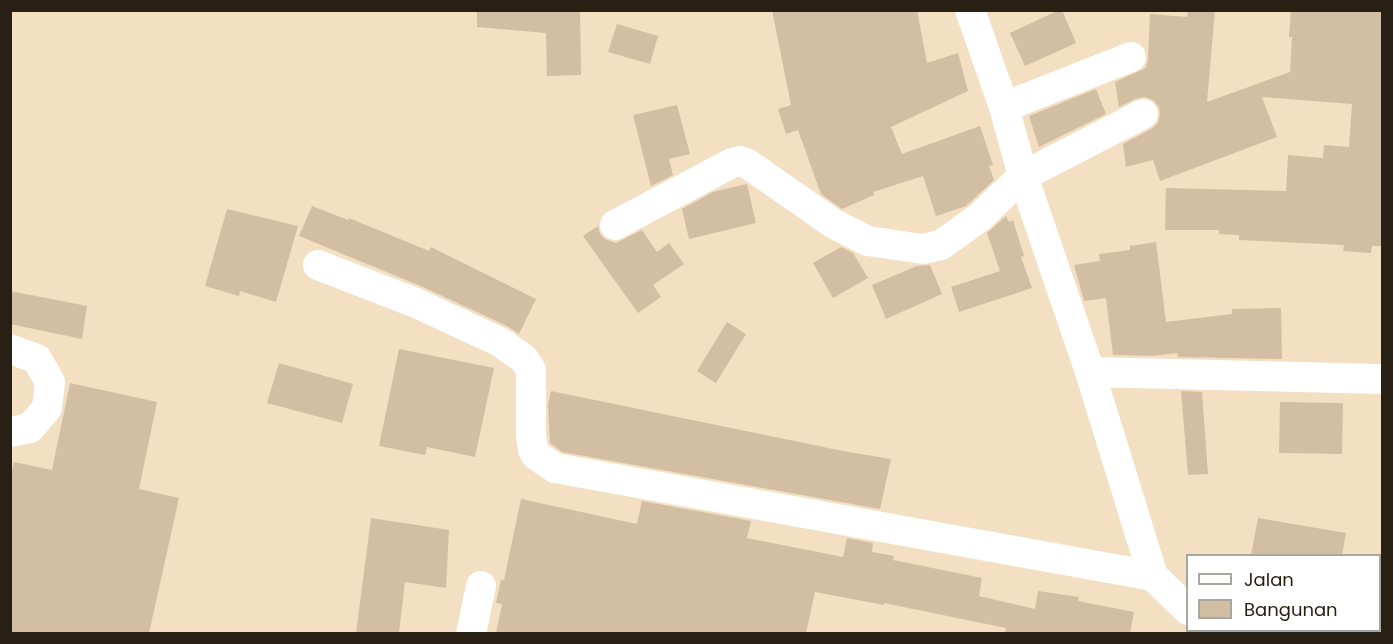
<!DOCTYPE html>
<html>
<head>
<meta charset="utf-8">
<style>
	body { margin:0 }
	#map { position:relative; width:1393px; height:644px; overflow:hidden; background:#f3dfc2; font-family:Poppins,sans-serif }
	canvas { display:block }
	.frame { position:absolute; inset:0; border:12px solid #282015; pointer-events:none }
	.legend { position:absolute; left:1186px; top:554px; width:195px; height:78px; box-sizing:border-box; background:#fff; border:2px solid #a9a6a1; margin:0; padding:8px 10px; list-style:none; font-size:18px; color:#282015 }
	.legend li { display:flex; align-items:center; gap:12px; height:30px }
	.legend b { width:30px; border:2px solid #a9a6a1 }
</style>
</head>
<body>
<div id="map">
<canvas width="1393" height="644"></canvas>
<div class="frame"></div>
<ul class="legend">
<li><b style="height:8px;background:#fff"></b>Jalan</li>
<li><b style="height:16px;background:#d2bea2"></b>Bangunan</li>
</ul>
</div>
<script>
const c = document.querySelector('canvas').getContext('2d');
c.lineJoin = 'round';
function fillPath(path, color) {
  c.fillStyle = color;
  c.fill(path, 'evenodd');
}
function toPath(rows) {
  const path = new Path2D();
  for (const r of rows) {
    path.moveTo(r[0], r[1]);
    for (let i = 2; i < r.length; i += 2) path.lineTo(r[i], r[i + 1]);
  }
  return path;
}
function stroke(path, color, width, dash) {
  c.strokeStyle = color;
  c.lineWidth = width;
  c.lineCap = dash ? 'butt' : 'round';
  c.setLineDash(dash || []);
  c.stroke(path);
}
fillPath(toPath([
	[477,10,580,10,581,75,547,76,546,33,477,27],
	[772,10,917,10,927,63,958,53,968,91,891,127,902,154,980,126,993,165,989,166,994,180,966,206,936,216,923,176,873,192,874,195,842,209,821,194,798,130,786,134,778,109,791,105],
	[1059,10,1062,10,1076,43,1025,66,1010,33],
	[1188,10,1215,10,1207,102,1290,72,1292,37,1289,37,1291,10,1383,10,1383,246,1372,246,1371,253,1343,251,1344,245,1239,240,1239,235,1219,234,1219,230,1165,230,1166,188,1286,191,1288,155,1323,158,1324,145,1349,147,1352,104,1262,97,1277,137,1160,181,1153,160,1126,167,1123,144,1151,129,1158,123,1160,114,1159,107,1153,100,1144,97,1135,99,1119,107,1115,82,1146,68,1148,59,1150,14,1187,17],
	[617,24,658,36,650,64,608,52],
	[1096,89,1106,114,1039,147,1029,116],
	[677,105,690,154,669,159,673,175,651,186,633,115],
	[747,184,756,223,689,239,682,209,713,192],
	[312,206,348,220,349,218,429,251,431,247,536,299,519,334,507,326,423,287,299,236],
	[227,209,298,226,276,302,240,291,239,296,205,286],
	[1006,216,1009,222,1013,220,1024,256,1021,257,1032,288,959,312,951,287,1000,271,987,233],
	[598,226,600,234,605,239,616,243,642,230,657,252,669,243,684,264,653,285,661,297,638,313,583,236],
	[1156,242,1166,322,1232,314,1232,309,1281,308,1282,359,1178,357,1177,353,1152,356,1113,355,1106,298,1084,301,1074,265,1100,261,1099,254,1130,250,1130,246],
	[841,247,853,253,868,278,833,298,813,263],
	[930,265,942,294,886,319,872,285,917,266],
	[10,291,87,306,82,339,10,324],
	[727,322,746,334,716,383,697,371],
	[399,349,494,368,475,457,427,447,425,455,379,446],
	[279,363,353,384,342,423,267,403],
	[70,383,157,402,139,489,179,498,149,633,10,633,10,480,14,462,52,470],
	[551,391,843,451,891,459,880,509,562,452,550,443,548,404],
	[1181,391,1202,392,1208,474,1188,475],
	[1280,402,1343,403,1342,454,1279,453],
	[521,499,637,524,642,501,751,521,747,538,843,557,847,538,873,543,872,552,894,556,893,560,982,578,979,596,1035,609,1038,591,1079,597,1078,601,1134,612,1130,633,1005,633,1006,628,884,603,884,605,815,592,806,633,496,633,502,604,496,603,501,580,504,580],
	[371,518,449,530,446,588,405,582,399,633,356,633],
	[1258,518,1346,533,1342,555,1251,555]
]), '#d2bea2');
stroke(toPath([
	[970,10,1004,107,1023,176,1090,372,1153,576,1188,610],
	[1004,107,1131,57],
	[615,225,732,163,740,161,748,164,834,224,868,241,923,249,941,245,980,217,1023,176,1143,114],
	[318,265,416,303,500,342,524,359,531,370,531,435,533,450,536,455,555,468,1153,576],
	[10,349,37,359,50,382,47,408,30,428,10,432],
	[1090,372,1382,379],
	[1209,630,1212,634],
	[1351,630,1366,634],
	[471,634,481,586]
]), '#fff', 30);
</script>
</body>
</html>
